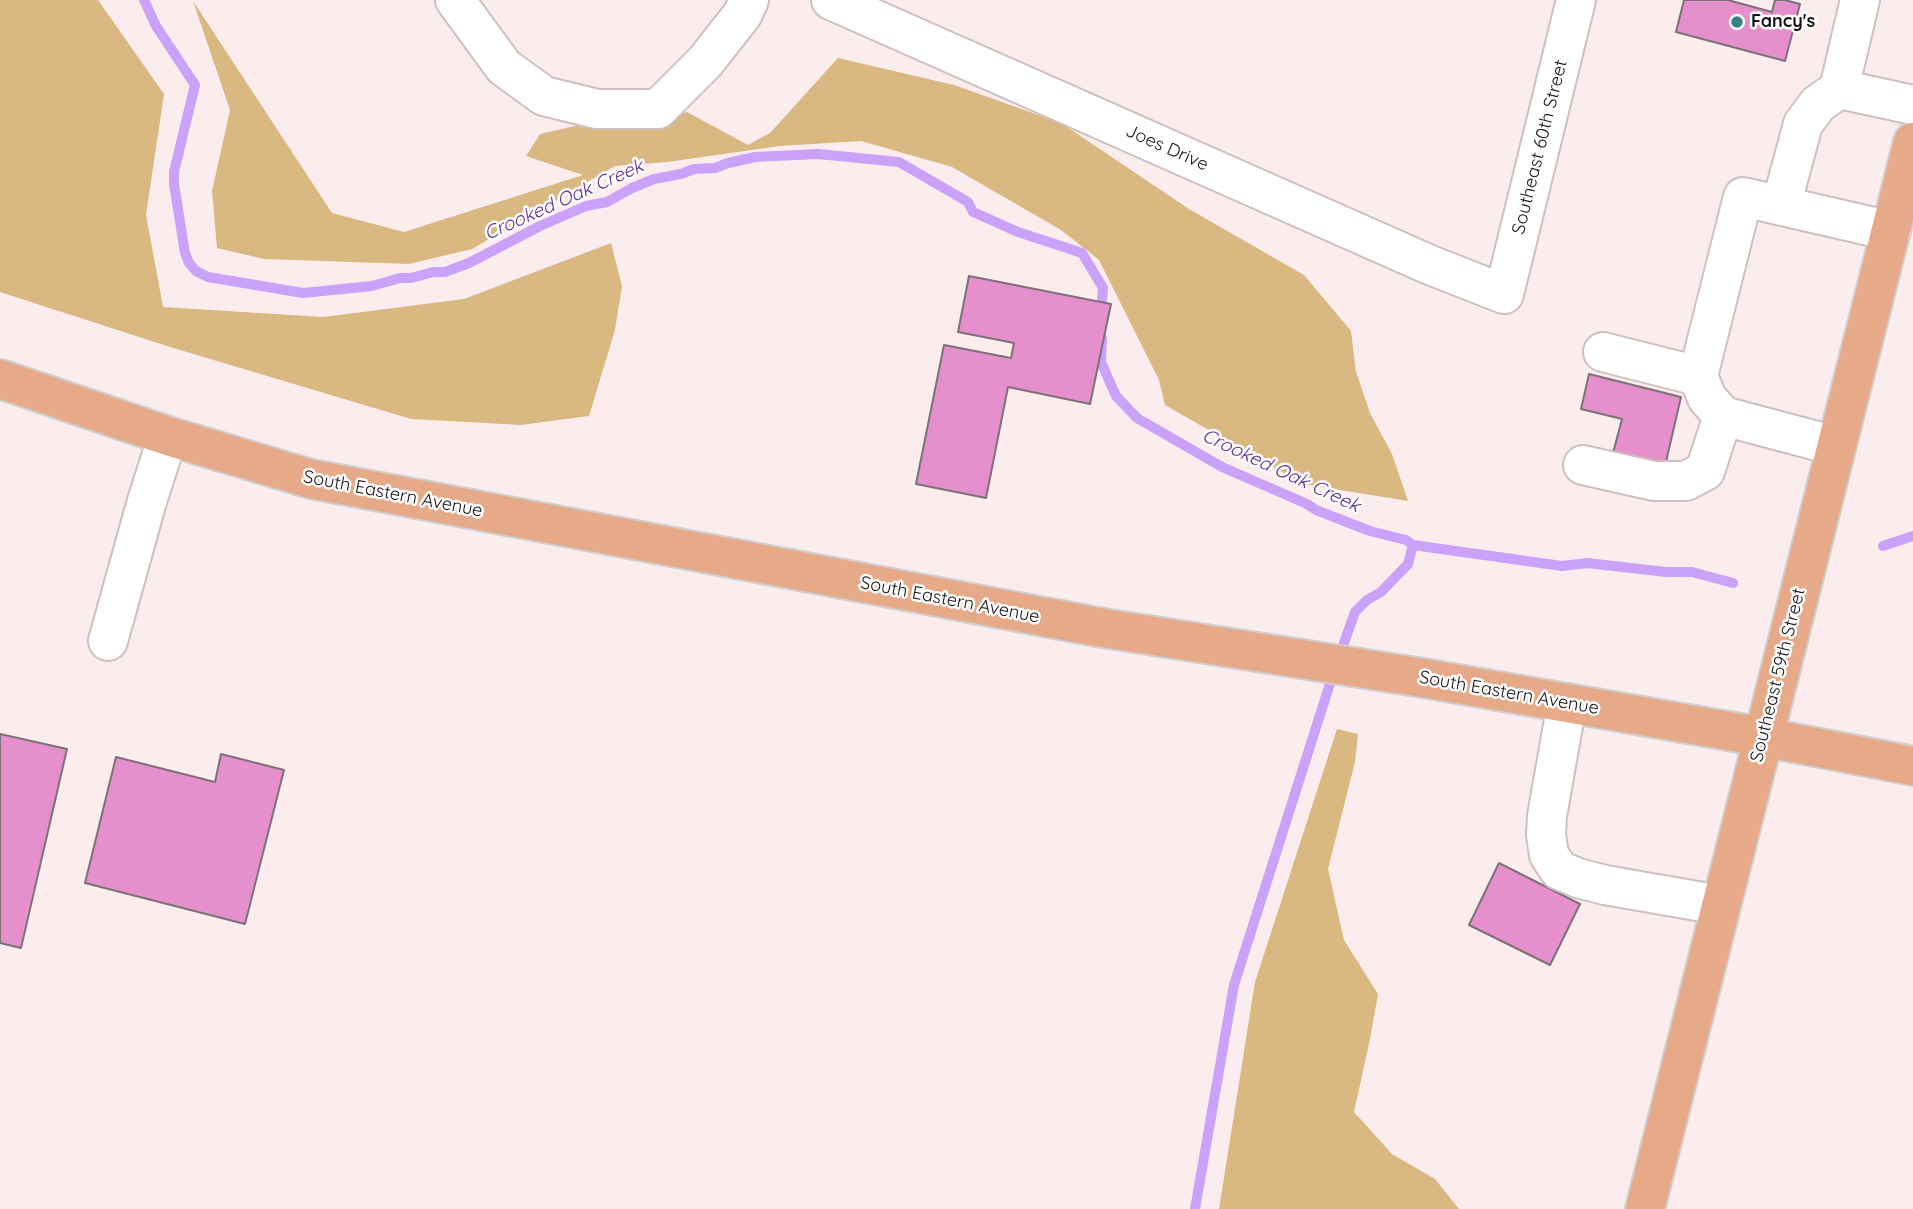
<!DOCTYPE html>
<html>
<head>
<meta charset="utf-8">
<style>
	body { margin:0 }
	canvas { display:block; background:#fbedee }
</style>
</head>
<body>
<canvas width="1913" height="1209"></canvas>
<script>
const c = document.querySelector('canvas').getContext('2d');
c.lineJoin = 'round';
function fillPath(path, color) {
  c.fillStyle = color;
  c.fill(path, 'evenodd');
}
function toPath(rows) {
  const path = new Path2D();
  for (const r of rows) {
    path.moveTo(r[0], r[1]);
    for (let i = 2; i < r.length; i += 2) path.lineTo(r[i], r[i + 1]);
  }
  return path;
}
function stroke(path, color, width, dash) {
  c.strokeStyle = color;
  c.lineWidth = width;
  c.lineCap = dash ? 'butt' : 'round';
  c.setLineDash(dash || []);
  c.stroke(path);
}
function label(font, color, halo, rows, align = 'center') {
  c.font = font + ' Quicksand,sans-serif';
  c.lineWidth = 5;
  c.setLineDash([]);
  c.textBaseline = 'middle';
  c.strokeStyle = halo;
  c.fillStyle = color;
  for (const [text, x, y, turn = 0] of rows) {
    c.save();
    c.translate(x, y);
    c.rotate((+turn || 0) * Math.PI / 180);
    c.textAlign = isNaN(turn) ? turn : align;
    if (halo) c.strokeText(text, 0, 0);
    c.fillText(text, 0, 0);
    c.restore();
  }
}
fillPath(toPath([
	[0,0,98,0,164,94,146,215,163,307,323,317,464,299,611,243,622,286,615,330,589,416,521,425,411,419,170,347,0,292],
	[193,1,332,213,404,232,583,175,526,156,540,134,593,122,638,124,687,112,748,145,770,133,838,58,954,85,1061,123,1189,209,1304,275,1351,331,1356,372,1370,413,1392,454,1408,501,1303,484,1165,405,1159,380,1099,260,1061,230,952,167,861,141,780,146,667,162,615,166,472,249,409,264,264,259,217,248,212,191,230,110],
	[1337,729,1358,734,1355,762,1328,869,1344,940,1378,994,1370,1039,1354,1112,1392,1154,1435,1179,1459,1209,1219,1209,1255,982]
]), '#d9b981');
stroke(toPath([
	[144,0,156,26,195,85,174,172,174,184,185,253,189,263,196,271,208,277,303,293,372,286,400,278,411,278,433,272,445,272,469,263,540,226,586,206,607,202,632,188,654,179,681,174,694,169,715,168,728,163,755,157,818,154,899,162,968,202,973,212,1018,232,1082,253,1103,288,1101,312],
	[1102,338,1101,362,1116,396,1137,418,1222,467,1307,504,1316,510,1370,531,1406,540,1413,545,1562,566,1587,563,1666,572,1692,572,1733,583],
	[1883,546,1913,536],
	[1339,657,1355,612,1367,600,1381,592,1408,564,1413,545],
	[1195,1209,1234,985,1334,671]
]), '#caa2f9', 10);
const building = toPath([
	[1684,0,1728,0,1772,12,1775,0,1785,0,1800,4,1785,61,1676,32,1684,0],
	[969,276,1111,304,1090,404,1008,387,986,498,916,484,944,345,1011,358,1014,343,958,332,969,276],
	[1589,374,1681,397,1665,466,1613,453,1622,419,1581,409,1589,374],
	[0,734,67,749,21,948,0,943,0,734],
	[221,754,284,770,245,924,85,883,116,757,215,782,221,754],
	[1499,863,1580,904,1550,965,1469,925,1499,863]
]);
fillPath(building, '#e590cc');
stroke(building, '#7c7278', 2);
const minor = toPath([
	[455,0,504,67,544,96,597,109,658,109,705,62,742,15,749,0],
	[831,0,1430,265,1504,294,1576,0],
	[1860,0,1839,89,1913,105],
	[1781,206,1803,124,1818,104,1839,89],
	[1603,352,1698,376],
	[1836,446,1723,416,1707,398,1698,376,1743,197,1891,231],
	[1583,465,1654,481,1686,481,1705,471,1723,416],
	[108,641,147,501,168,436],
	[1567,703,1547,816,1546,835,1549,855,1559,870,1578,878,1605,885,1720,905]
]);
const major = toPath([
	[0,379,168,436,311,479,1103,628,1417,677,1763,737,1913,766],
	[1645,1209,1913,142]
]);
stroke(minor, '#cec0c1', 42);
stroke(major, '#d0cfcf', 42);
stroke(minor, '#fff', 38);
stroke(major, '#e7aa89', 38);
for (const [x, y, r, color] of [
	[1737,22,7,"#398187"]
]) {
  const dot = new Path2D();
  dot.arc(x, y, r, 0, 2 * Math.PI);
  c.fillStyle = color;
  c.fill(dot);
  stroke(dot, '#fefefe', 2.5);
}
label('bold 18px', '#151111', '#fefefe', [
	["Fancy's",1751,22]
], 'left');
label('18px', '#151111', '#fefefe', [
	["Southeast 60th Street",1540,147,-76],
	["Joes Drive",1167,148,24],
	["South Eastern Avenue",393,494,11],
	["South Eastern Avenue",950,600,11],
	["Southeast 59th Street",1778,675,-76],
	["South Eastern Avenue",1509,693,10]
]);
label('italic 19px', '#632e91', '#fefefe', [
	["Crooked Oak Creek",564,200,-24],
	["Crooked Oak Creek",1281,471,25]
]);
</script>
</body>
</html>
